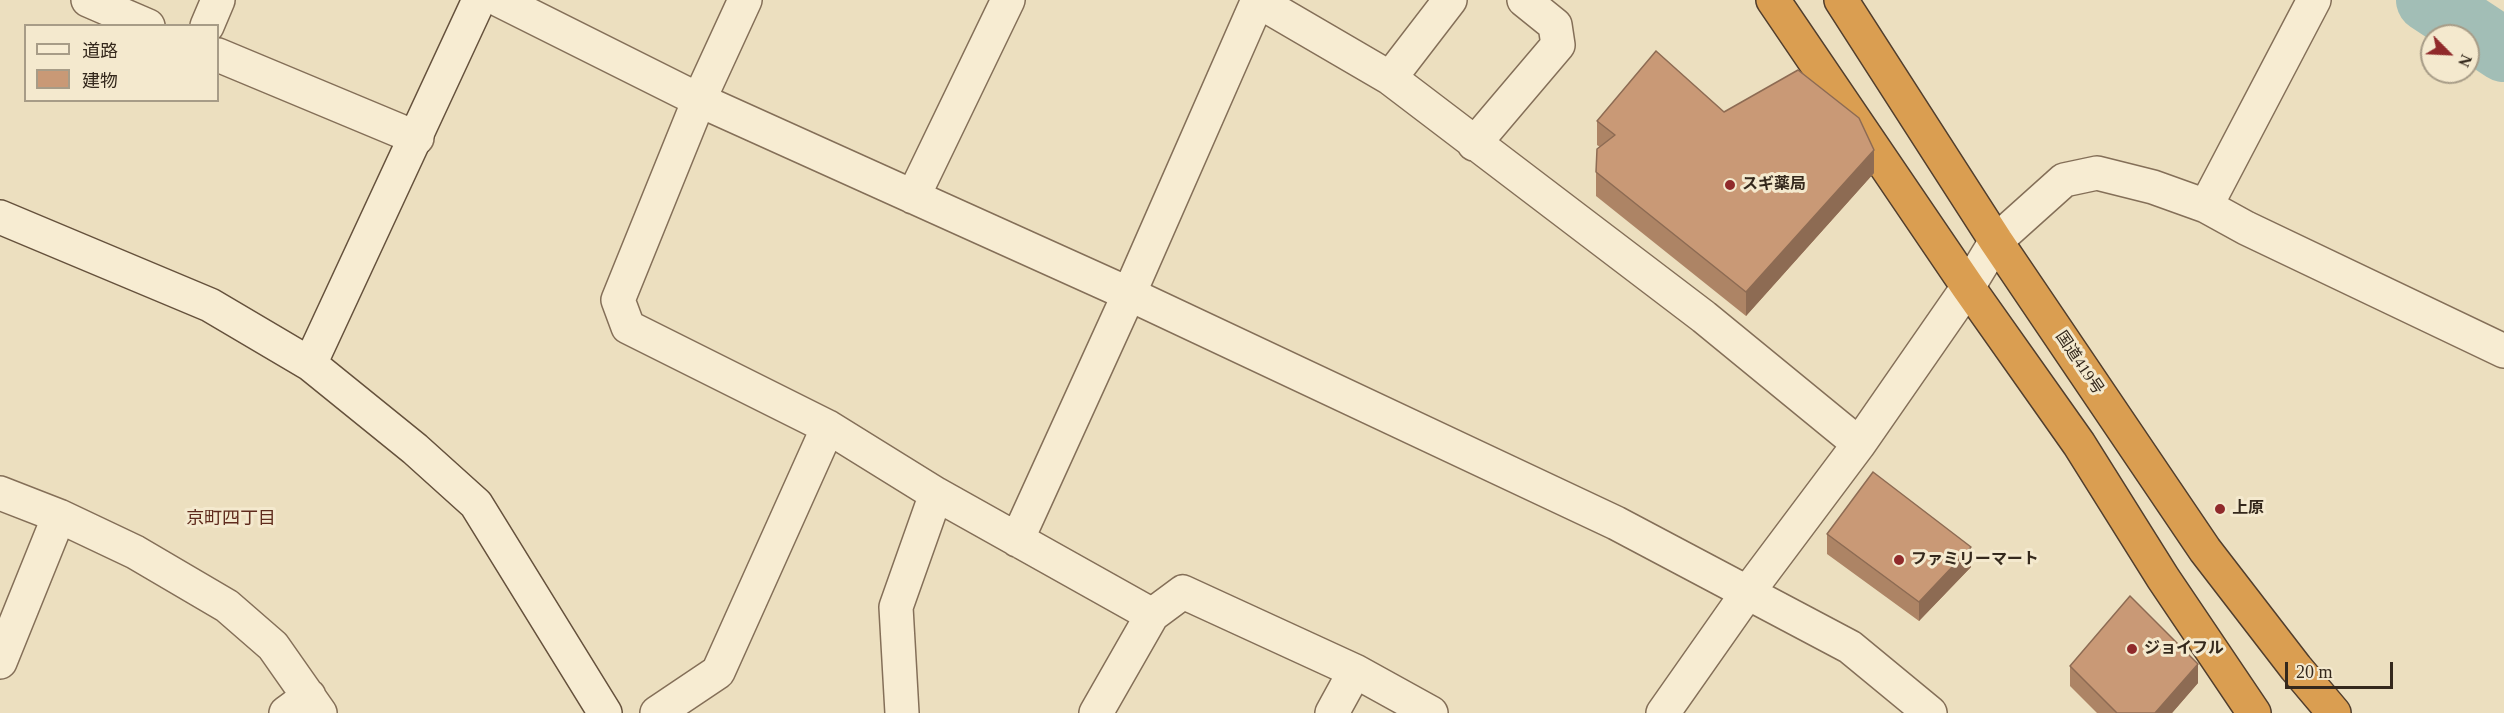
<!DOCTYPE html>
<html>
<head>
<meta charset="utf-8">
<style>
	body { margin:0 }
	#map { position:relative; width:2504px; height:713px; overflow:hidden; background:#ecdfbf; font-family:"Times New Roman","Noto Sans JP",serif }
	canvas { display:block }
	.legend { position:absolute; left:24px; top:24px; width:195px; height:78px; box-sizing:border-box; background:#f4e9ce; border:2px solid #a79c87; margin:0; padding:8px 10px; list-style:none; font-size:18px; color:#34281c }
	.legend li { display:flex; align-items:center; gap:12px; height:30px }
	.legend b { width:30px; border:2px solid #a79c87 }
	.north { position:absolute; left:2420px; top:24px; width:60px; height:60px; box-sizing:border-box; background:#f4e9ce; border:2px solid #a79c87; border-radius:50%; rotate:114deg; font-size:16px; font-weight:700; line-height:24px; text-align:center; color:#34281c }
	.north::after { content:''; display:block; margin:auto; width:21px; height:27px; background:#902a2b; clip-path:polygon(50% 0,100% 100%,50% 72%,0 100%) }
	.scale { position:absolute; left:2285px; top:662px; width:108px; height:27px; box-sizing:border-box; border:3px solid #34281c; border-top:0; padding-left:8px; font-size:18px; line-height:21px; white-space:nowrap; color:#34281c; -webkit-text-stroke:4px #f4e9ce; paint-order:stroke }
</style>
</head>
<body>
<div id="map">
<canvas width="2504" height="713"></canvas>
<ul class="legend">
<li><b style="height:8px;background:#f7ecd2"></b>道路</li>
<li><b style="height:16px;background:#c99976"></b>建物</li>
</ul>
<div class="north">N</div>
<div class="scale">20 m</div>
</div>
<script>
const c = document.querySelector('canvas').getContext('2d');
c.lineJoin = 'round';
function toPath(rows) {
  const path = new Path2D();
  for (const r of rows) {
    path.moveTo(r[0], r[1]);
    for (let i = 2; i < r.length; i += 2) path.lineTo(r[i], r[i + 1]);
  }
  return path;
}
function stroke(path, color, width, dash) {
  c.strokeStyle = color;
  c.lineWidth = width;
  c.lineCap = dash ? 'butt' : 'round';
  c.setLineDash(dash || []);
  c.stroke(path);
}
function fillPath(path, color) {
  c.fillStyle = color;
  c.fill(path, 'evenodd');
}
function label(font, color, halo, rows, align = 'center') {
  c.font = font + ' "Times New Roman","Noto Sans JP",serif';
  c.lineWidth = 6;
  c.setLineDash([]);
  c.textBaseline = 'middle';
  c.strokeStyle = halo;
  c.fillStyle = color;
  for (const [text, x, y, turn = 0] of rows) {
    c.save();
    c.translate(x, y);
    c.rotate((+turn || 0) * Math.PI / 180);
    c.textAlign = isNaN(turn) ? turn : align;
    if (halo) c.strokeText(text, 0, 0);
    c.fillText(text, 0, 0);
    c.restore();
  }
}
stroke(toPath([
	[2428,0,2504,50]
]), '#a2beb6', 64);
const street = toPath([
	[88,0,148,26],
	[499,0,699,100,1129,294,1616,523,1850,647,1930,713],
	[745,0,699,100,618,300,628,327,828,427,936,494,1152,615],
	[1258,1,1390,78,1704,317,1859,444],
	[207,26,218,0],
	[218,55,417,138],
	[1390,78,1450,0],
	[1474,144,1558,45,1555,25,1524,0],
	[913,197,1008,0],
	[2206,206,2314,0],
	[0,493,59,516,135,552,227,606,273,646,320,713],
	[1017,540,1129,294,1258,0],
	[0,662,59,516],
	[286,713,309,696],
	[657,713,718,672,828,427],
	[902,713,896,607,936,494],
	[1096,713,1152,615,1183,592,1355,671,1431,713],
	[1332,713,1355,671],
	[1663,713,1748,592,1859,444,1968,287,1996,241,2064,180,2097,173,2153,187,2206,206,2246,228,2504,351]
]);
const secondary = toPath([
	[0,217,210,305,310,364,415,449,476,504,605,713],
	[310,364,479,0]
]);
const highway = toPath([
	[1773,0,1968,287,2079,444,2163,578,2254,713],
	[1841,0,1996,241,2205,550,2296,668,2334,713]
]);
stroke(street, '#846f58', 36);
stroke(secondary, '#65513c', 36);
stroke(highway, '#513e2d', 36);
stroke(street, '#f7ecd2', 33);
stroke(secondary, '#f7ecd2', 33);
stroke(highway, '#da9e51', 33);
fillPath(toPath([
	[1724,112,1874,173,1746,316,1596,196,1596,172,1600,147,1597,145,1597,121],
	[1827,534,1971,567,1919,621,1827,554],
	[2070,666,2198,683,2172,713,2097,713,2070,686]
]), '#ad8465');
fillPath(toPath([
	[1874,150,1874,173,1746,316,1746,292],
	[1971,547,1971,567,1919,621,1919,602],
	[2198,664,2198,683,2172,713,2155,713]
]), '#8d6b53');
const building = toPath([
	[1656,51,1724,112,1798,70,1859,118,1874,150,1746,292,1596,172,1597,149,1615,135,1597,121,1656,51],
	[1873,472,1971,547,1919,602,1827,534,1873,472],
	[2130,596,2198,664,2155,713,2117,713,2070,666,2130,596]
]);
fillPath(building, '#c99976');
stroke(building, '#8d6b53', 1.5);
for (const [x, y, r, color] of [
	[1730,185,6,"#902a2b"],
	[2220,509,6,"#902a2b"],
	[1899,560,6,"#902a2b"],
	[2132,649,6,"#902a2b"]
]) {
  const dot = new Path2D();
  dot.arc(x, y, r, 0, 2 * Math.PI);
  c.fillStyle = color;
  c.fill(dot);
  stroke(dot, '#f4e9ce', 2);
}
label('bold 16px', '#34281c', '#f4e9ce', [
	["スギ薬局",1742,185],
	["上原",2232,509],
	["ファミリーマート",1911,560],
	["ジョイフル",2144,649]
], 'left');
label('16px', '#34281c', '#f4e9ce', [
	["国道419号",2079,363,56]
]);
label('18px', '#5f2b1d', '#f4e9ce', [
	["京町四丁目",231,519]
]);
</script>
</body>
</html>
